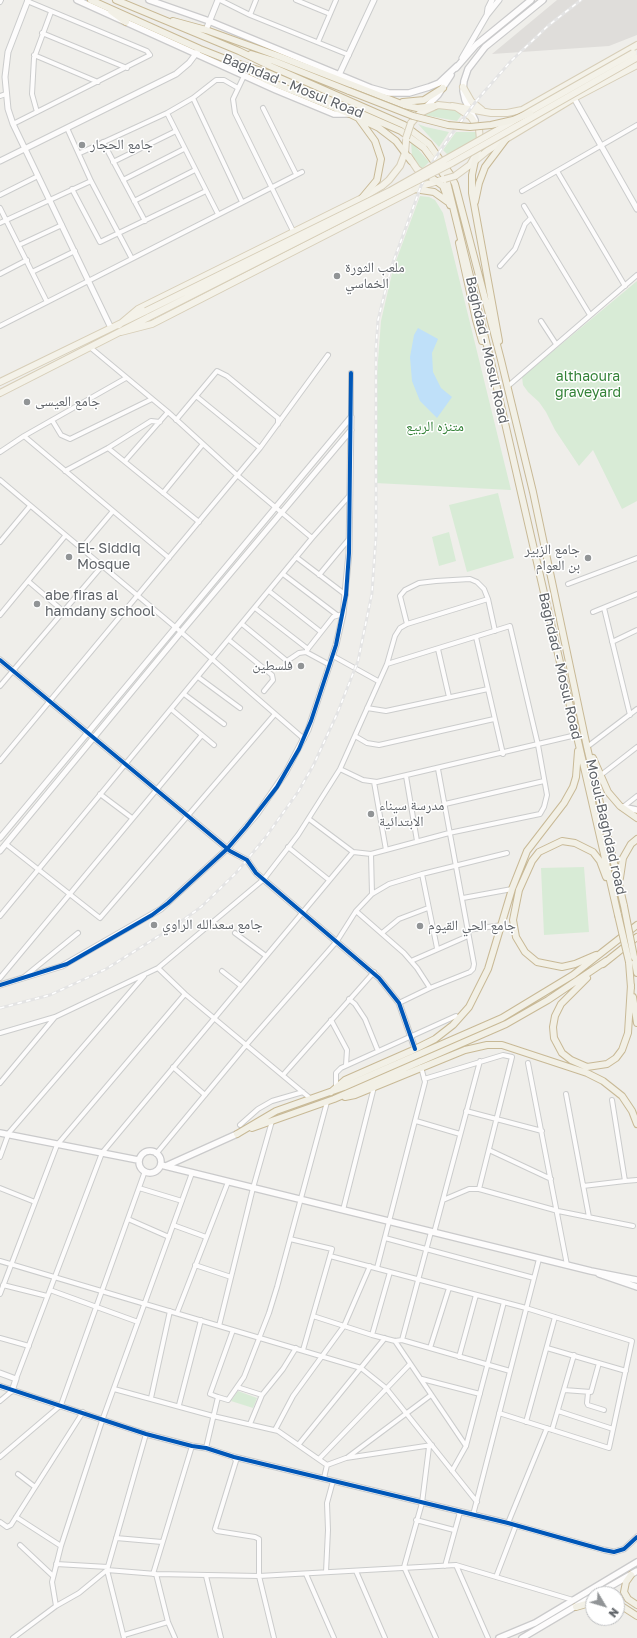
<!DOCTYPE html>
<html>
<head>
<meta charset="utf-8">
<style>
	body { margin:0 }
	#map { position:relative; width:637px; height:1638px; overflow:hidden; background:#efeeea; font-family:"Golos Text",sans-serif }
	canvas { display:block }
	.north { position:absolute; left:585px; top:1586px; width:40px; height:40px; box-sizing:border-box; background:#fff; border:1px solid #bfc1c3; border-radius:50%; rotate:128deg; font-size:11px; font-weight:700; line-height:16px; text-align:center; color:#5f6368 }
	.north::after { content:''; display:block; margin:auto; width:14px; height:18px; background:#919496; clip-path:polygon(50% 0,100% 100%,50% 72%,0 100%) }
</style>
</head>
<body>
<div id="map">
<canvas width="637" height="1638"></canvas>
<div class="north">N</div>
</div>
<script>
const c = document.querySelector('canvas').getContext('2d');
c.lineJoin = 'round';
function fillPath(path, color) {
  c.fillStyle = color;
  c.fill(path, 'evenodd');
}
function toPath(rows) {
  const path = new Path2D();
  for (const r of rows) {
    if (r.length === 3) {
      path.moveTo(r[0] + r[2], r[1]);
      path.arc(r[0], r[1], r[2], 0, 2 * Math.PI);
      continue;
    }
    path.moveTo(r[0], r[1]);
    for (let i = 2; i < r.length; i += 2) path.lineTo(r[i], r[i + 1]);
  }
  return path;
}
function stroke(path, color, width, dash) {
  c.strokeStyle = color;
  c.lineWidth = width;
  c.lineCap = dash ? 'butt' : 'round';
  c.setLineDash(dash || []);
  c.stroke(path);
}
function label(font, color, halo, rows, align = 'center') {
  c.font = font + ' "Golos Text","Noto Naskh Arabic",sans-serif';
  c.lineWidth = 3;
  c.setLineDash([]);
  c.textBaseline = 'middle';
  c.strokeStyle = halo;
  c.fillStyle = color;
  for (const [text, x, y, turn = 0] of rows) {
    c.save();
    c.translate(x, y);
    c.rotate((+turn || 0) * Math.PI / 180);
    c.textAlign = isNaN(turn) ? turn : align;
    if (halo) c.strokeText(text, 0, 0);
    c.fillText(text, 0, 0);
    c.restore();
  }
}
fillPath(toPath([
	[557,0,637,0,637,35,609,46,492,54]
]), '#dfddda');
fillPath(toPath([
	[444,107,451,108,463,113,457,121,424,115,436,108],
	[418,124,426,127,449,132,439,147],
	[456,132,476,132,478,139,449,156,443,150],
	[411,141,429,162,421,170,412,157],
	[420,196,429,197,435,200,443,213,511,490,375,483,377,374,381,321,393,269],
	[637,281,637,501,622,509,593,450,579,466,555,430,546,412,539,402,528,392,523,385,522,377],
	[498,493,514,558,467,572,449,505],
	[449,532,456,561,439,566,432,537],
	[584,867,589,932,544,935,541,868],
	[238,1391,257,1398,253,1408,231,1401]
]), '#d8ebd6');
fillPath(toPath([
	[418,328,438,339,432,353,433,372,441,388,452,397,437,418,420,401,412,381,410,357,414,335]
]), '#bfe0f9');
const minor = toPath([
	[220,0,250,15,349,55],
	[296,0,330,14],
	[0,2,1,0],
	[250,15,256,0],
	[42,33,127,68],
	[318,42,336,0],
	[34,55,98,82],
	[244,76,233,99,235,113,293,231],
	[0,96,6,94],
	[193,98,242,202],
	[263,108,296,174],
	[37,112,32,94,34,58,51,12],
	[167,113,218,214],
	[13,124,150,55,147,51,27,1],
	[67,128,91,181,131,257],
	[103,142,145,221],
	[80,153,167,113,193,98,216,80,224,80,238,88],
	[113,162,176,131],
	[557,171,625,286],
	[123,180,184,149],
	[72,189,100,242,206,191],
	[522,191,637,125],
	[0,195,38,176],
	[134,201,195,170],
	[524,206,590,315],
	[0,208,47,302],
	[0,223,91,181],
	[19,245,62,225],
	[500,266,515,249,525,224,531,218],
	[32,272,75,251],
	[0,274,27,260],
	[541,321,556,344],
	[0,326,302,172],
	[91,348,168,412,237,475,312,538],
	[507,387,637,275],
	[196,396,260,448],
	[351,417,351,373],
	[52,420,61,435,70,439,152,399],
	[176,420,217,371,227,376,278,418,278,424],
	[24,436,126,378],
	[108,448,199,522],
	[0,452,24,436,169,558],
	[125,461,168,412],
	[65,471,108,448,151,421,160,422],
	[0,480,181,632,304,739],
	[163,493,203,444],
	[0,542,30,506],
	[81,549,113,511],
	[296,557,346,595],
	[283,574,337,615],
	[319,575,349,539],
	[28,581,63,611],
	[568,584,637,558],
	[269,591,321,632],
	[255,608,308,649],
	[604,608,630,715],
	[593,612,637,594],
	[0,615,65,536],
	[242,624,287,661,299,653,306,652,330,665],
	[407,624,488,599],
	[476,637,503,754],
	[229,640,272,675,273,680,264,691],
	[612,642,637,630],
	[438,649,449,697],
	[307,650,333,617,343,614],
	[333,656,378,681],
	[198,677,240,708],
	[0,686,102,566],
	[184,694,224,724],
	[367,708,386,711,488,689],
	[171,709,214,745],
	[355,736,367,743,379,745,494,719],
	[587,747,637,709],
	[0,761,260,448,328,355],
	[340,769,363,780,377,782,576,735],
	[601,775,637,747],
	[406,776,417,841],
	[374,782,386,850],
	[100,794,132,818],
	[445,804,544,781],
	[623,807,637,796],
	[309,819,353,852,371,854,449,833,540,814,544,807,547,795,538,745,510,626,387,664],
	[6,844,100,918,275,714],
	[288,847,329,880],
	[371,854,372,894],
	[422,874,437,948],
	[463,898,512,889],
	[356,911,404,953,417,968,430,988],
	[0,916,312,538,350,495],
	[468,930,502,925,514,930],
	[235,933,266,956],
	[382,933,399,919,428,908],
	[411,961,468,936],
	[158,968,185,994,311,1099],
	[222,971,241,986],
	[24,977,78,933],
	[0,978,202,735],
	[349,999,355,1004,365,1019,378,1051],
	[399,1003,430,988,470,972,473,969,474,964,438,769],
	[331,1020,347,1050,346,1065],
	[0,1033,55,1017,158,968,264,879,298,835,340,769,387,664,395,636,400,628,407,624,400,596,405,590,419,583,436,581,470,579,477,582,484,589,488,599,495,631],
	[528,1063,567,1265],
	[173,1067,205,1095],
	[283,1075,374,972],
	[424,1079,503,1055,512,1057,479,1189],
	[0,1083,55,1017],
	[336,1088,336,1073,341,1068,456,1016],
	[566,1094,589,1217],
	[466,1111,542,1131],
	[416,1121,460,1134],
	[240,1125,258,1109,272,1101,303,1092],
	[7,1135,144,976],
	[489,1150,551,1179],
	[156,1154,247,1044,337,941,356,911,372,894,389,884,422,874,507,853],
	[0,1157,8,1135],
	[625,1181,637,1180],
	[583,1186,625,1181,612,1100],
	[0,1188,35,1202],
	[139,1188,182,1201],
	[443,1200,469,1189,479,1189,558,1211,633,1226],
	[343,1210,374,1087],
	[128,1219,169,1237],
	[173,1225,206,1237],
	[434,1233,480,1061],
	[385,1238,534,1278],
	[290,1239,332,1249,303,1350],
	[330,1256,526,1308,632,1341,609,1448,499,1413],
	[0,1261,361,1368,386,1388,477,1502],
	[195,1265,231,1277],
	[377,1268,425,1082,421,1067],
	[3,1285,47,1296],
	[50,1290,138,1322],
	[0,1294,57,1145,185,994],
	[177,1313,228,1182],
	[313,1316,372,1335,395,1341,402,1340,510,1371],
	[219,1326,253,1188,272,1121],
	[372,1335,390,1272],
	[0,1338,29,1346],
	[402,1340,431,1232],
	[395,1341,466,1446],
	[430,1348,449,1288],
	[547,1348,626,1371],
	[459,1357,476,1295],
	[16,1379,102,1153,353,852],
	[422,1379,480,1394],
	[237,1387,262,1395],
	[114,1389,213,1416,278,1431,327,1465,324,1478],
	[564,1390,591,1392,599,1363],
	[588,1393,587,1403,588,1405,604,1410],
	[218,1397,210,1394,233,1330],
	[151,1398,170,1311],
	[0,1401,12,1391],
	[179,1405,201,1320],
	[558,1411,613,1429],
	[526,1422,555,1317],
	[250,1424,262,1395,283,1369,296,1348],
	[275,1430,293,1396,344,1326,370,1266],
	[552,1430,574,1355],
	[299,1444,385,1338],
	[432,1445,429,1447,422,1503,404,1567,436,1638],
	[206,1448,218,1397,228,1400,244,1377,269,1313,277,1287,327,1102],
	[0,1457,61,1405,145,1171],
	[234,1457,236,1461,215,1529,217,1531,255,1537,259,1539,259,1576,274,1638],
	[348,1457,431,1395],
	[319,1459,410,1364],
	[327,1465,346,1458,432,1445],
	[452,1471,466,1446,504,1302],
	[18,1474,35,1487],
	[473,1515,539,1259],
	[16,1517,61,1546],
	[416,1520,454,1530],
	[0,1522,7,1527,11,1525,83,1412],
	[508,1523,547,1428],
	[116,1538,162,1542],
	[20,1545,53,1576],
	[56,1564,108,1567],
	[456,1565,488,1638],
	[445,1566,460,1512],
	[356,1571,385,1638],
	[326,1572,328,1530,327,1503,333,1481],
	[153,1574,192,1446],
	[156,1574,168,1622,175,1638],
	[306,1574,334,1638],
	[206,1576,221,1638],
	[496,1577,516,1525],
	[56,1606,52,1582,61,1546,103,1418,192,1173],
	[124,1635,168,1622],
	[13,1638,56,1606,79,1593,107,1570,156,1574,259,1576,456,1565,573,1600],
	[124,1638,107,1570,146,1434]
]);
const tertiary = toPath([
	[28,0,8,52,5,77,8,109,13,124,111,328],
	[487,15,488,8,492,0],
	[206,30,218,0],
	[462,58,487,15,499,0],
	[339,75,374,0],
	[574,98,637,209],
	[0,161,176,74,189,63,198,51],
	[0,660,230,851,247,860,256,873,379,978,399,1003,415,1049],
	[0,838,351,417],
	[0,851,181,632,351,430],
	[0,985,62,966,161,909,227,849,257,814,286,772,308,730,336,645,343,614,349,553,351,417],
	[0,1373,16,1379,12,1391],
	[0,1386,146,1434,192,1446,206,1448,234,1457,508,1523,604,1550,614,1552,624,1549,637,1537]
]);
const secondary = toPath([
	[77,0,276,90,334,114,350,114],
	[149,0,209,21,371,88,389,93,409,93,429,87,439,83,457,66],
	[456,68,476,45,531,0],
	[425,108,438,95,451,75],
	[475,120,465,100,463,91,464,81,468,69,485,47,543,0],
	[622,807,637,810],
	[0,1133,138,1160],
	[150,1162,11],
	[161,1165,591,1271,637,1280],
	[166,1166,237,1134],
	[599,1274,637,1287],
	[597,1594,637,1571],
	[499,1638,535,1623,637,1562],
	[522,1638,593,1596]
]);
const primary = toPath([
	[463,87,471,101,482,110],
	[452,106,491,113,507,113,522,110,637,45],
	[411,123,420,113,438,105,456,107,471,117,479,129,480,140,478,151,470,165,455,176],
	[409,157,417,169,425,175],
	[470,165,487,151,506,139,574,98,637,65],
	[119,325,138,309,362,198,382,186,389,180,400,166,405,153,406,141],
	[121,332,152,324,421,186,445,179],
	[0,382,146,311],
	[0,393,149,317]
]);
const trunk = toPath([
	[91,0,200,49,233,62,268,73,401,131,424,148,446,178,491,362,618,915],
	[116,0,239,51,270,66,404,125,429,144,450,174,455,184,501,360,533,492,587,747,624,906],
	[111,11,126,22],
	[173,21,206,30,278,56,404,105,417,108,434,106],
	[251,54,274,61,349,91],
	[245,68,266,80,350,114,379,128,396,141,411,161],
	[403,102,424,100,443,88],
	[359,119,375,141,381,159,377,180,362,198],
	[476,156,472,175,472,193,499,341],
	[432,178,443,186,450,205],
	[414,189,434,192,448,202],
	[475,202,479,183,485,167,506,139],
	[459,243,476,320,482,341],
	[593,758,608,792,620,806,637,818],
	[620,878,623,858,631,844,637,839],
	[596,955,575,964,562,967,537,962,525,952,516,937,513,920,519,890,532,861,539,852,562,841,575,843,593,852,600,861,606,877],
	[634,957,637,973],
	[629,962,631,988],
	[603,964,637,937],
	[587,978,561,1004,555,1016,553,1027,554,1038,562,1053,571,1060,587,1067,607,1064,616,1058,622,1050,628,1033,631,985],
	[633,997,637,1023],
	[331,1092,345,1080,411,1051,435,1039,453,1025,469,1007,488,969,512,889,527,851,564,803,573,787,576,777,578,751],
	[345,1097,355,1095,465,1050,487,1045,502,1045,587,1073,603,1081,622,1096,632,1111,637,1124],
	[252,1128,334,1099,506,1024,548,1000,606,961],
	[237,1134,276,1111,344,1087,502,1018,573,975,637,925],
	[631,1575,626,1582,624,1592,628,1599,637,1605],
	[617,1603,637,1616],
	[576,1607,593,1602]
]);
stroke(minor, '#cbcccc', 6);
stroke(tertiary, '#cbcccc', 7);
stroke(secondary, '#cacacb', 8);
stroke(primary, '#d7ceb8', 8);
stroke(trunk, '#c8b996', 8);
stroke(minor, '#fdfcfc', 4);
stroke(tertiary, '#fdfcfc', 5);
stroke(secondary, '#fdfcfc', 5.5);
stroke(primary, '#f4f2e9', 6);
stroke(trunk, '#f2f0e6', 6);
const rail = toPath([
	[0,1008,50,995,106,969,175,926,201,907,236,873,265,838,298,792,313,766,337,714,358,661,372,593,376,535,376,347,378,320,391,268,421,186,432,163,451,135,477,100,511,61,549,25,581,0]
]);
stroke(rail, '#e4e4e4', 3);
stroke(rail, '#fff', 1.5, [4.5]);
const primaryBridge = toPath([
	[406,138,411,123],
	[445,179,455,176],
	[146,311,390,191,633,53],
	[149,317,452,163,636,58]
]);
const trunkBridge = toPath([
	[349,91,413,116,448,125,470,127,491,125,513,120,530,113],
	[624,906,634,957],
	[618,915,629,962]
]);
stroke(primaryBridge, '#d7ceb8', 8, []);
stroke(trunkBridge, '#c8b996', 8, []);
stroke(primaryBridge, '#f4f2e9', 6);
stroke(trunkBridge, '#f2f0e6', 6);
stroke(toPath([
	[0,660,230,851,247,860,256,873,379,978,399,1003,415,1049],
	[0,985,67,964,152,915,168,903,227,849,246,827,277,787,299,749,311,721,336,645,346,595,349,553,351,373],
	[0,1386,146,1434,192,1446,206,1448,234,1457,508,1523,604,1550,614,1552,624,1549,637,1537]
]), '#0057b8', 4);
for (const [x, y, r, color] of [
	[82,145,4,"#919496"],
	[337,276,4,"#919496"],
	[27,402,4,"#919496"],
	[69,557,4,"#919496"],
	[588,558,4,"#919496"],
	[37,604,4,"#919496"],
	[301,666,4,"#919496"],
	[371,814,4,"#919496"],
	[154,925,4,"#919496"],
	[420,926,4,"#919496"]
]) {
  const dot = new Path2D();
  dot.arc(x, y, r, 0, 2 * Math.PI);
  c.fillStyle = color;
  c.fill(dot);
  stroke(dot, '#fff', 1.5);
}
label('14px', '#5f6368', '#fff', [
	["Baghdad - Mosul Road",293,86,22],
	["Baghdad - Mosul Road",487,350,77],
	["Baghdad - Mosul Road",560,666,77],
	["Mosul-Baghdad road",606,827,77]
]);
label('14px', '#5f6368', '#fff', [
	["جامع الحجار",90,145],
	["ملعب الثورة",345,268],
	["الخماسي",345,284],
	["جامع العيسى",35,402],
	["El- Siddiq",77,549],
	["Mosque",77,565],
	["جامع الزبير",580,550,"right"],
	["بن العوام",580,566,"right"],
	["abe firas al",45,596],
	["hamdany school",45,612],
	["فلسطين",293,666,"right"],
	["مدرسة سيناء",379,806],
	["الابتدائية",379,822],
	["جامع سعدالله الراوي",162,925],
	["جامع الحي القيوم",428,926]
], 'left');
label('14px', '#348238', '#fff', [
	["althaoura",588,377],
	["graveyard",588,393],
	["متنزه الربيع",435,427]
]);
</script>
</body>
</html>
